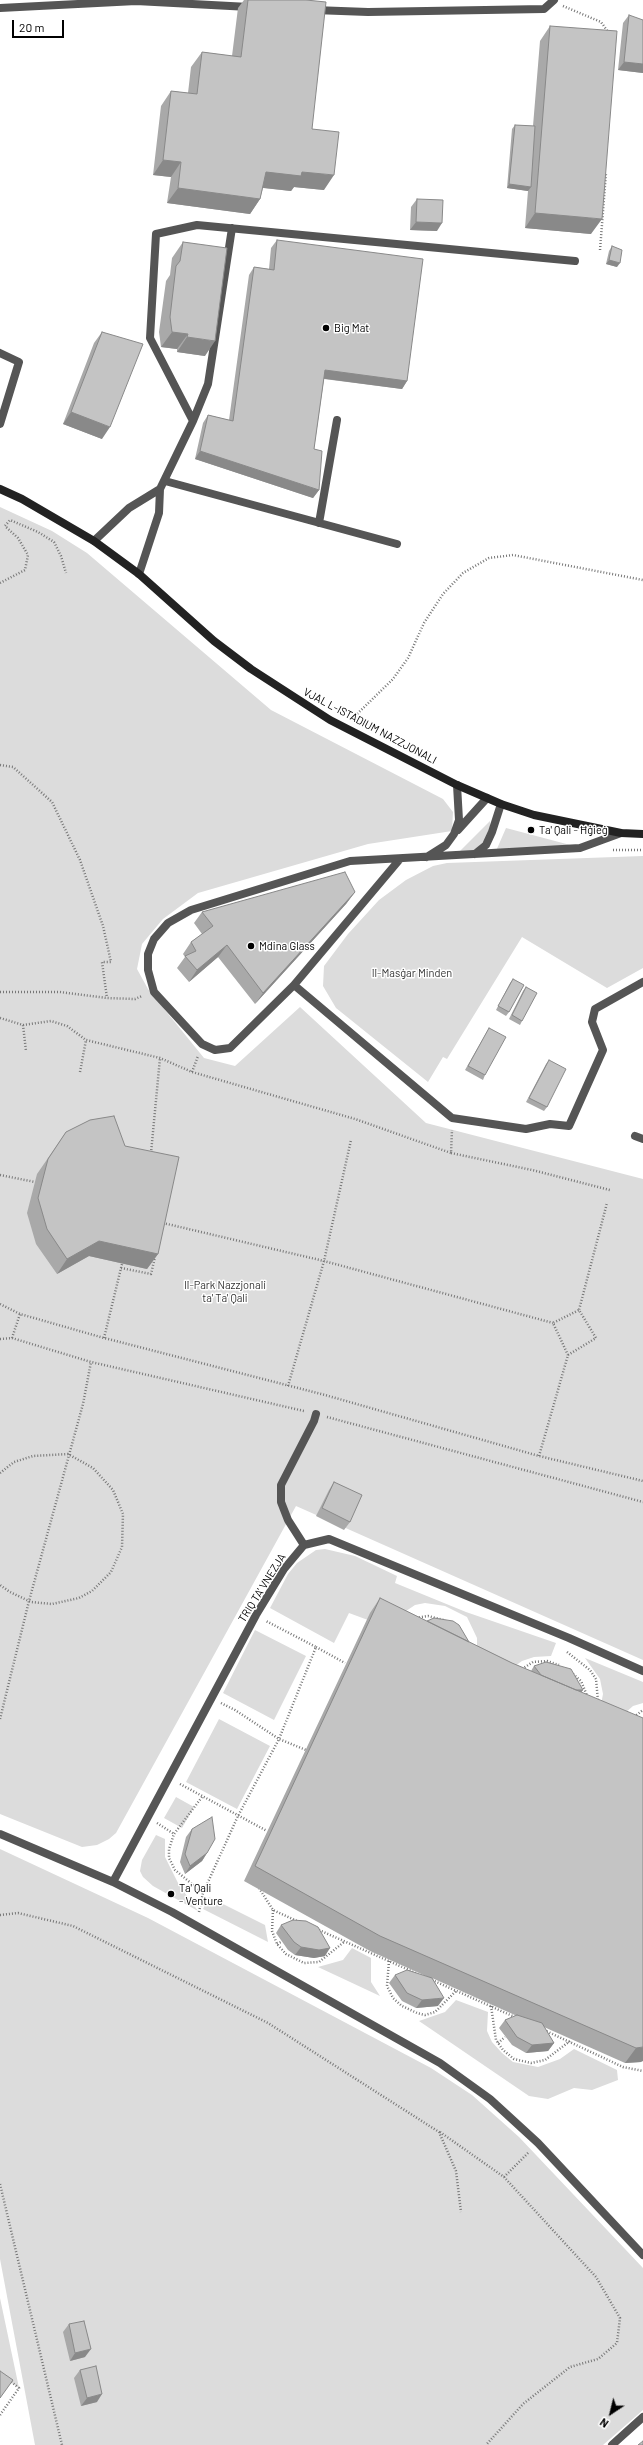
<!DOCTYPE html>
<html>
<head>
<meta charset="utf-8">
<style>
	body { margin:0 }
	#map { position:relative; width:643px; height:2445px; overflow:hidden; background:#fff; font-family:Barlow,sans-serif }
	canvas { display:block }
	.north { position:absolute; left:591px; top:2393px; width:40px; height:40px; -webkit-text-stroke:3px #fff; paint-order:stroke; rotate:215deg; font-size:11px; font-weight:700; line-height:16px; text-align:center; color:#000 }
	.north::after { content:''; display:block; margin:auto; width:14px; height:18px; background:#000; clip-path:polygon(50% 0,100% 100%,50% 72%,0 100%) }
	.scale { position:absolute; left:12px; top:20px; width:52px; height:18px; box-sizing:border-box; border:2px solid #000; border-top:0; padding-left:5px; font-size:12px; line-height:14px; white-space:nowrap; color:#000; -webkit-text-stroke:3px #fff; paint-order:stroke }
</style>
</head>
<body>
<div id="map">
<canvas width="643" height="2445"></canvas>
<div class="north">N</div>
<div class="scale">20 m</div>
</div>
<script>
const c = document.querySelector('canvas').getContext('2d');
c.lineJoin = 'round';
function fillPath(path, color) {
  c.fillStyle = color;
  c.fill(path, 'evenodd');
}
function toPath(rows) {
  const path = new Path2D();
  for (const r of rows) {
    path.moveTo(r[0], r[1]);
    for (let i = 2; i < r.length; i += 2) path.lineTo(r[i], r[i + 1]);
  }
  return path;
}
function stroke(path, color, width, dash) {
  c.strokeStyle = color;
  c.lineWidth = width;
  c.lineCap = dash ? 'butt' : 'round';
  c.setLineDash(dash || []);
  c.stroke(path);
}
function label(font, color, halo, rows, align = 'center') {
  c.font = font + ' Barlow,sans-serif';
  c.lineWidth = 3;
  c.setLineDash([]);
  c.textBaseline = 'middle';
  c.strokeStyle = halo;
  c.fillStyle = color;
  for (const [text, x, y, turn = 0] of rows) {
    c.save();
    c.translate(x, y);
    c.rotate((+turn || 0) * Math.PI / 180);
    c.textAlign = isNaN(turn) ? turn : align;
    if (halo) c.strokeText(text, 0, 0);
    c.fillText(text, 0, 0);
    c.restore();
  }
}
fillPath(toPath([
	[0,507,52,531,87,553,271,710,443,799,453,812,452,831,368,844,198,893,163,919,142,944,137,969,148,989,204,1058,235,1066,300,1007,426,1123,643,1179,643,1660,296,1506,116,1833,109,1839,97,1845,82,1847,0,1814],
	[490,821,490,829,485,840,476,849,467,853,458,853],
	[506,828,574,846,496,851],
	[643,856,643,968,607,988,522,937,447,1059,443,1057,428,1082,336,1008,323,986,324,966,348,934,379,900,406,880,433,866,447,863],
	[325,1549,355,1556,397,1576,395,1583,466,1612,556,1643,551,1656,534,1657,522,1661,511,1669,477,1647,477,1638,467,1617,445,1606,425,1603,415,1605,400,1615,376,1623,349,1613,334,1643,270,1608,288,1574,297,1563,316,1550],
	[255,1630,306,1656,274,1720,223,1693],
	[585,1658,643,1682,643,1703,633,1706,624,1714,598,1720,603,1694,600,1679],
	[219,1719,270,1746,237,1809,186,1782],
	[176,1797,194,1807,182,1828,164,1818],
	[156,1835,165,1839,165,1857,179,1885,198,1911,153,1886,143,1877,140,1871,142,1860],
	[0,1849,148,1918,431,2068,472,2095,519,2137,643,2268,643,2410,603,2445,35,2445,0,2259],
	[209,1897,265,1925,268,1942,203,1909],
	[352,1948,371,1958,371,1982,380,1996,318,1967,343,1960],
	[456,2000,488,2012,487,2031,492,2042,502,2053,513,2062,538,2067,560,2059,574,2049,617,2070,618,2080,592,2090,574,2088,548,2099,529,2096,419,2021,445,2012],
	[0,2298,19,2388,0,2375]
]), '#dcdcdc');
stroke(toPath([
	[563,6,601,22,608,32],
	[600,250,606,173],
	[0,583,25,570,28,555,18,538,5,526,10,520,38,532,54,542,61,556,66,573],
	[353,718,393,679,408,658,424,623,443,594,463,573,489,558,513,555,643,580],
	[0,765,13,767,52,802,80,860,103,926,111,962,102,962,107,998],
	[613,850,643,850],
	[0,992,60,992,107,998,135,999,142,996],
	[0,1018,23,1025,51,1021,67,1026,86,1040,160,1058,192,1072,355,1119,451,1153,452,1130],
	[23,1025,26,1051],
	[80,1072,86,1040],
	[192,1072,198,1056],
	[151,1153,160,1058],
	[451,1153,532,1170,610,1190],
	[0,1175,35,1182],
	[163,1223,324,1261,553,1323],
	[121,1268,151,1274,155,1257],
	[0,1304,20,1314,104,1338,325,1395,539,1456,643,1481],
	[12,1338,20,1314],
	[104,1338,122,1264],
	[0,1339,12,1338,91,1362,304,1411],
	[568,1355,596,1338,579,1310,607,1203],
	[288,1386,324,1261,351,1140],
	[327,1417,643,1502],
	[539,1456,568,1355,553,1323,579,1310],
	[0,1473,14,1462,33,1456,68,1454,93,1468,113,1490,123,1514,122,1547,111,1572,92,1591,79,1598,52,1604,31,1602,10,1592,0,1585],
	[416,1618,428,1616,444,1620],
	[316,1647,345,1663],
	[567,1652,590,1670,596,1679,598,1701],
	[522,1669,533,1662,547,1661,559,1665],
	[573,1674,581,1681,588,1698],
	[221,1703,235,1710,279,1739,306,1750],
	[634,1717,643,1710],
	[0,1719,29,1601,83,1404,91,1362],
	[180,1784,267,1831],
	[202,1797,174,1834,169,1849,169,1858,175,1870,203,1893],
	[157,1823,174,1834],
	[259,1888,273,1910,297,1921],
	[273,1910,272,1931,277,1944,286,1954,304,1963,319,1962,344,1942],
	[199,1912,203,1893,238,1816,279,1739,316,1647,266,1621],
	[0,1915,18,1913,73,1926,268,2023,439,2132,456,2171,461,2212],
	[319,1930,418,1974],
	[277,1944,281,1942],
	[389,1961,387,1986,393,1998,402,2006,417,2013,425,2015,435,2012,456,1991],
	[432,1980,517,2018],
	[491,2006,496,2040,503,2050,514,2059,531,2063,545,2060,570,2041],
	[544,2030,623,2067,643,2071],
	[498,2043,505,2037],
	[440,2132,504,2177,596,2277,620,2318,617,2343,598,2359,570,2367,523,2404,486,2445],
	[504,2177,529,2152],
	[0,2184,62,2445],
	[0,2415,19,2388,10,2381]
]), '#777', 2.5, [1, 2]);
stroke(toPath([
	[0,8,136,1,249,7],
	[314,10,368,12,544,9,554,0],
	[0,353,19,362,0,424],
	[193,421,208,384,232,228],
	[165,481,397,544],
	[319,523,337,420],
	[94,541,129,508,160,489],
	[139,574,159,513,160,489,193,421,150,338,156,234,197,225,575,261],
	[458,830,487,798],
	[621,833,580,848,350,861,191,910,168,923,154,939,148,954,148,970,154,992,202,1044,215,1050,230,1048,294,985,452,1118,526,1129,550,1124,569,1126,603,1050,592,1022,595,1009,643,982],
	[475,854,486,845,492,832,501,804],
	[427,857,446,845,454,834,459,820,457,785],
	[294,985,400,859],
	[635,1136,643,1139],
	[304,1545,288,1520,281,1502,281,1485,314,1421,316,1414],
	[612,2445,643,2417]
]), '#555', 8);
stroke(toPath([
	[0,1834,113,1882,172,1912,440,2063,490,2099,538,2143,643,2255],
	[113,1882,256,1615,284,1569,304,1545,329,1539,569,1638,643,1671]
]), '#555', 8);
stroke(toPath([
	[0,489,22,499,94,541,139,574,214,641,251,669,330,720,457,785,501,804,534,815,621,833,643,834]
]), '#222', 8);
fillPath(toPath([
	[244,0,306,0,312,129,324,190,294,187,291,191,263,188,260,199,250,214,167,203,171,177,153,175,161,106,171,91,188,93,191,67,202,52,232,56,238,8],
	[629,15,643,73,618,70,623,23],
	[550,26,591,234,525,228,528,191,507,188,512,129,515,125,533,126,540,41],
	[417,199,437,231,410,230,411,207],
	[277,240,407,381,402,389,324,379,314,449,319,490,313,498,195,459,203,423,208,415,229,420,249,275,254,267,269,269,271,248],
	[183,242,205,356,177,352,177,349,161,347,159,332,166,281,170,275,172,258],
	[612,246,617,267,606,264,609,251],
	[102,332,102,439,63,424,94,343],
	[355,892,346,904,255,1004,218,957,189,982,177,968,185,957,183,954,191,942,202,934,194,923,202,912],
	[513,979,509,1012,506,1016,496,1010,510,983],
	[526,987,522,1021,520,1025,509,1019,523,991],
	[489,1028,485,1075,483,1080,465,1070],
	[549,1060,547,1107,544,1111,526,1102,546,1064],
	[66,1132,158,1254,147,1269,89,1256,57,1274,36,1244,27,1213,37,1174],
	[334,1482,350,1522,344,1530,316,1516,329,1490],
	[380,1598,512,1663,531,1671,534,1666,581,1692,641,2062,625,2063,544,2027,554,2043,548,2051,526,2053,512,2045,499,2028,505,2020,517,2016,432,1978,438,2006,416,2008,402,2001,389,1983,395,1975,428,1977,370,1951,244,1881,370,1613],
	[192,1829,207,1853,202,1861,185,1874,180,1862,186,1837],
	[281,1925,325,1956,314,1958,295,1955,288,1950,276,1933],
	[69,2324,85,2357,70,2361,63,2332],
	[80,2370,97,2402,81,2406,74,2378]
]), '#a9a9a9');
fillPath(toPath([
	[624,62,643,64,643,73,618,70],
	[163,160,181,162,171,177,153,175],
	[266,172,302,172,334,175,324,190,294,187,291,191,256,187],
	[509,184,531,187,528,191,507,188],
	[178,188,260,199,250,214,167,203],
	[535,213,602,219,591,234,525,228],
	[416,222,442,223,437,231,410,230],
	[609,260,620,263,617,267,606,264],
	[172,332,188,334,177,349,161,347],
	[187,337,215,341,205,356,177,352],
	[325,370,407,381,402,389,319,378],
	[71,412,110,427,102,439,63,424],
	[200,451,319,490,313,498,195,459],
	[355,892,346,904,255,1004,263,993],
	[227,945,218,957,189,982,197,970],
	[99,1241,158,1254,147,1269,89,1256,57,1274,67,1259],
	[583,1690,578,1697,561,1691],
	[207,1853,202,1861,185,1874,190,1866],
	[301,1947,330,1948,325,1956,314,1958,295,1955],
	[444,1998,438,2006,416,2008,422,2000],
	[554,2043,548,2051,526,2053,532,2045],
	[643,2047,643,2061,641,2062,625,2063,636,2048],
	[91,2349,85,2357,70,2361,75,2353],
	[102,2394,97,2402,81,2406,87,2398]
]), '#898989');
const building = toPath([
	[248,0,306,0,326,2,312,129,339,132,334,175,302,172,301,176,266,172,260,199,178,188,181,162,163,160,171,91,197,94,202,52,241,57,248,0],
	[629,15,643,20,643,64,624,62,629,15],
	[550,26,617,31,602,219,535,213,550,26],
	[515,125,535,126,531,187,509,184,515,125],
	[417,199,443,200,442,223,416,222,417,199],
	[277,240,423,259,407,381,325,370,314,449,322,451,319,490,200,451,208,415,233,421,254,267,274,270,277,240],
	[183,242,227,248,215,341,187,337,188,334,172,332,170,317,176,266,180,261,183,242],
	[612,246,622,250,620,263,609,260,612,246],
	[102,332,143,344,110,427,71,412,102,332],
	[345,872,355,892,263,993,227,945,197,970,185,956,196,951,191,942,213,926,202,912,345,872],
	[513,979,524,985,509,1012,498,1006,513,979],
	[526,987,537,993,522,1021,512,1015,526,987],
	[489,1028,506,1037,485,1075,468,1066,489,1028],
	[549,1060,566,1069,547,1107,529,1098,549,1060],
	[114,1116,125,1146,179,1157,158,1254,99,1241,67,1259,47,1229,38,1198,48,1159,66,1132,90,1120,114,1116],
	[334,1482,362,1495,350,1522,322,1508,334,1482],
	[380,1598,512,1663,643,1718,643,2047,636,2048,380,1936,255,1866,380,1598],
	[434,1618,453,1621,459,1625,469,1642,427,1621,434,1618],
	[546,1662,571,1669,583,1690,576,1690,541,1675,534,1666,546,1662],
	[212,1817,215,1839,207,1853,190,1866,185,1854,192,1829,212,1817],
	[293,1920,306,1921,318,1927,330,1948,319,1950,301,1947,294,1942,281,1925,293,1920],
	[407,1970,432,1978,444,1998,422,2000,407,1993,395,1975,407,1970],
	[517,2015,542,2023,554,2043,532,2045,517,2037,505,2020,517,2015],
	[84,2321,91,2349,75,2353,69,2324,84,2321],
	[96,2366,102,2394,87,2398,80,2370,96,2366],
	[0,2371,13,2380,0,2398,0,2371],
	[643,2441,643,2445,638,2445,643,2441]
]);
fillPath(building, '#c4c4c4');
stroke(building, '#898989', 1);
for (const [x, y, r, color] of [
	[326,328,4,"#000"],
	[531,830,4,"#000"],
	[251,946,4,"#000"],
	[171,1894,4,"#000"]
]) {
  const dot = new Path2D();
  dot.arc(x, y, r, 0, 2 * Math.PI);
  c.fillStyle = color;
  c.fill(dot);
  stroke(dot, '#fff', 1.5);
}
label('11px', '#000', '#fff', [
	["Big Mat",334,328],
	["Ta' Qali - Ħġieġ",539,830],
	["Mdina Glass",259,946],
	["Ta' Qali",179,1888],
	["- Venture",179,1901]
], 'left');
label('11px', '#000', '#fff', [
	["VJAL L-ISTADIUM NAZZJONALI",370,726,28],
	["TRIQ TA' VNEZJA",262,1588,-58]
]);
label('11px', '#333', '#fff', [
	["Il-Masġar Minden",412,973],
	["Il-Park Nazzjonali",225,1285],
	["ta' Ta' Qali",225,1298]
]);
</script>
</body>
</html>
